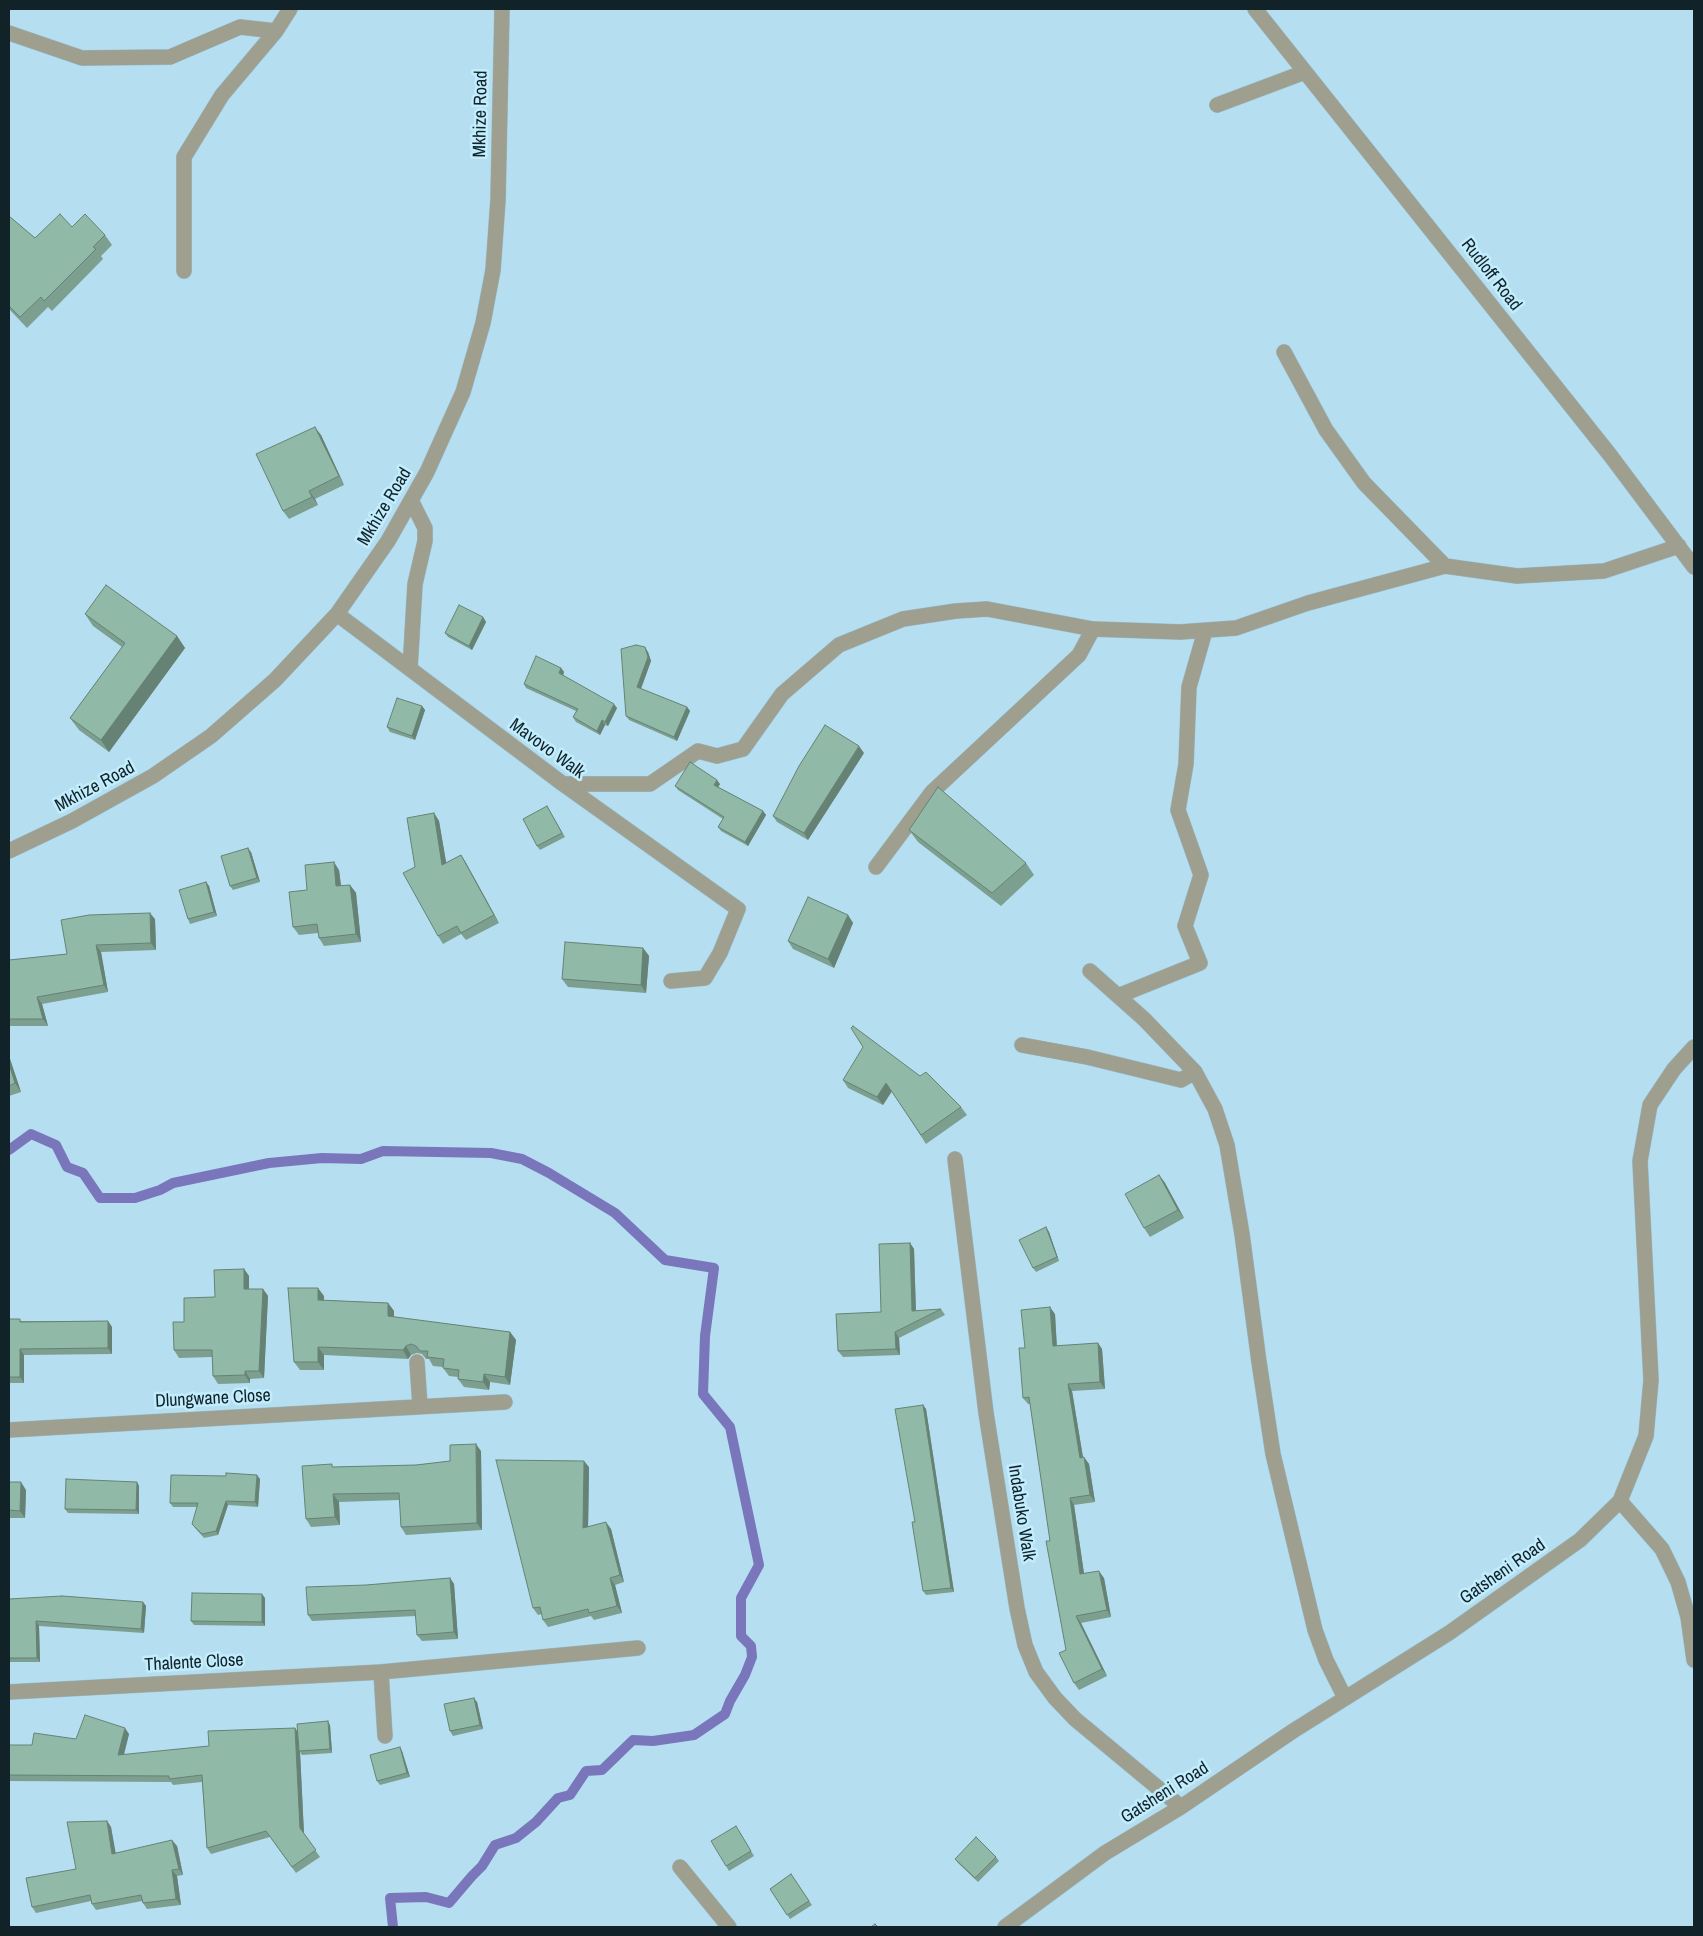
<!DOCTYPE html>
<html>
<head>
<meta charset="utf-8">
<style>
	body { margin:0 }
	#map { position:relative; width:1703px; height:1936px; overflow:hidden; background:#b5dff1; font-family:"Archivo Narrow",sans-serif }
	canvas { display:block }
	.frame { position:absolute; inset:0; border:10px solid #112228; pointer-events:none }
</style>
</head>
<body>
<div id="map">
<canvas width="1703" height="1936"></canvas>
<div class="frame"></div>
</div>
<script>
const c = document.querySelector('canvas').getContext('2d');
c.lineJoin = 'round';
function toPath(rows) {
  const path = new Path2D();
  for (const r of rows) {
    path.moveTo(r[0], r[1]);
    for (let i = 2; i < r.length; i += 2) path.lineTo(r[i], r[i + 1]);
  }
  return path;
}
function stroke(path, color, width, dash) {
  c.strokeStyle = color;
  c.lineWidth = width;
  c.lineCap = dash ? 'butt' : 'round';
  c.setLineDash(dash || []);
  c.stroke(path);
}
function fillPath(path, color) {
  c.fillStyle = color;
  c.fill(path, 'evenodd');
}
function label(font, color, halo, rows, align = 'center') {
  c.font = font + ' "Archivo Narrow",sans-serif';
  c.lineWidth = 5;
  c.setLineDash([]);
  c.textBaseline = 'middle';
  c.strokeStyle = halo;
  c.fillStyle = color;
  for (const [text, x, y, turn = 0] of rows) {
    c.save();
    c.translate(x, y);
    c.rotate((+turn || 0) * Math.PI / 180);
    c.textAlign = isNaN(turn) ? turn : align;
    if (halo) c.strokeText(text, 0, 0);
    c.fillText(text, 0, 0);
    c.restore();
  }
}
stroke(toPath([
	[9,1150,31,1134,56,1145,67,1167,83,1173,100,1198,135,1198,160,1190,173,1183,269,1163,322,1158,361,1159,383,1151,491,1153,522,1159,549,1173,615,1213,665,1260,714,1268,705,1336,703,1394,730,1427,759,1565,741,1598,741,1636,751,1646,752,1657,745,1675,730,1701,725,1714,694,1735,653,1741,633,1740,602,1770,586,1771,570,1795,558,1798,536,1822,516,1838,495,1845,482,1866,472,1876,449,1903,426,1897,390,1898,393,1927]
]), '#7a76bc', 10);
const minor = toPath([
	[1255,9,1610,455,1694,567],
	[9,33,82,58,170,57,240,27,276,31,290,9],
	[1217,105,1305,72],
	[184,271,184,157,222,95,276,31],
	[1284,352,1326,430,1364,483,1445,566,1517,576,1604,571,1679,546],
	[337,614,563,784,738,909,720,953,705,978,671,981],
	[410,669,415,584,425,541,425,528,411,500],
	[563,784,650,784,698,751,717,756,743,749,782,694,839,645,903,619,956,611,987,609,1093,629,1180,632,1236,628,1308,603,1445,566],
	[9,851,72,821,153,776,211,736,275,680,337,614,388,541,427,472,463,392,483,323,493,270,498,200,502,9],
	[876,867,932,792,1079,655,1093,629],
	[1090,971,1144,1019,1195,1072,1215,1109,1227,1145,1242,1234,1259,1362,1273,1454,1315,1630,1326,1660,1345,1698],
	[1118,996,1200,963,1185,926,1201,875,1178,810,1186,764,1189,687,1205,631],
	[1022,1045,1087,1057,1181,1080,1195,1072],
	[955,1159,986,1413,1017,1608,1025,1645,1036,1672,1055,1698,1075,1719,1181,1807],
	[417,1362,420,1406],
	[9,1430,505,1402],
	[1620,1501,1662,1549,1678,1582,1688,1617,1694,1660],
	[381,1672,385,1736],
	[9,1692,381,1672,638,1648],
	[680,1867,729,1927],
	[1005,1927,1105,1853,1181,1807,1293,1731,1449,1633,1580,1540,1620,1501,1646,1436,1651,1380,1640,1161,1650,1105,1674,1069,1694,1047]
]);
stroke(minor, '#97bdcd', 16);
stroke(minor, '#9f9f8f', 15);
fillPath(toPath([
	[9,216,35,238,72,227,105,235,112,245,101,256,103,259,52,311,48,307,27,328,9,309],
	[321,435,344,485,315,499,318,505,289,519,283,511],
	[85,614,177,636,185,648,109,752,79,730,70,718,122,647,93,626],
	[483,617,486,622,472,650,448,637,445,633],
	[648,652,651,661,641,689,687,707,690,711,677,741,629,720,626,716],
	[561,668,564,672,563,676,617,708,608,726,605,725,600,735,576,722,573,717,576,711,526,688,524,684],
	[422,706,425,710,415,740,390,732,387,727],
	[864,753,808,840,777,822,773,816],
	[720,784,718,787,763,811,766,815,748,846,721,831,718,827,723,819,678,790,675,786],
	[547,806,565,837,540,850,537,846],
	[434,813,439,821,446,863,461,855,466,863,499,923,466,940,461,934,443,944,438,936,415,867],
	[909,830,1026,863,1034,875,1001,906,918,842],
	[251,852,260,882,233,890,230,886],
	[339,870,341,886,350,885,356,893,361,942,324,946,319,938,318,933,299,935,293,927,307,890],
	[206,882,209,886,217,916,190,924,188,919],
	[848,915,853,923,834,968,793,949,788,941],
	[155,919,156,950,101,952,108,992,42,1004,48,1026,9,1026,9,960,67,954],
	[643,948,649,956,646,993,568,987,562,979],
	[9,1056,21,1092,9,1096],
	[843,1080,961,1107,967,1115,926,1144,892,1091,883,1105,848,1088],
	[1159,1175,1165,1183,1184,1218,1150,1237,1144,1228],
	[1046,1227,1049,1232,1059,1261,1036,1272,1033,1268],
	[910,1243,914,1249,916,1311,941,1309,945,1315,899,1338,900,1355,843,1357,838,1351,881,1312],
	[244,1269,249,1276,249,1289,263,1289,268,1296,264,1378,250,1379,250,1383,218,1384,213,1376,212,1357,179,1358,174,1350,184,1322,215,1297],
	[324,1296,324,1300,388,1303,394,1311,394,1317,510,1332,516,1340,510,1385,490,1382,489,1390,464,1387,458,1379,458,1377,449,1376,443,1368,443,1367,433,1366,429,1359,426,1359,422,1354,417,1353,411,1355,408,1359,324,1355,324,1370,300,1370,294,1362],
	[1055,1314,1057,1346,1098,1343,1102,1349,1105,1389,1072,1391,1083,1457,1089,1464,1095,1502,1074,1505,1084,1573,1104,1578,1111,1617,1081,1623,1107,1676,1079,1690,1074,1683,1066,1650,1030,1404,1028,1404,1023,1398,1025,1348],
	[9,1319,22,1321,108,1321,112,1327,112,1354,24,1355,24,1383,9,1383],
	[923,1405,926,1409,954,1592,926,1595,923,1591,915,1522],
	[481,1451,482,1530,406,1535,401,1527,400,1500,339,1502,340,1525,311,1527,306,1519,333,1467,416,1465,450,1461],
	[589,1467,588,1526,611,1529,624,1582,615,1585,622,1613,594,1620,591,1616,548,1627,543,1620,542,1614,538,1615,533,1608],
	[260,1479,258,1507,228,1505,218,1535,204,1538,195,1528,192,1524,197,1507,173,1507,170,1503],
	[9,1482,26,1490,25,1518,9,1518],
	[137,1482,139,1486,139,1514,68,1513,65,1509],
	[450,1578,454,1584,458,1639,422,1641,417,1635,416,1616,312,1621,308,1615,366,1585],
	[265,1598,265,1626,194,1625,191,1621],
	[9,1599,143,1602,146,1606,144,1633,39,1626,40,1662,9,1662],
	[477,1702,483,1729,453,1736,450,1731],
	[330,1725,332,1753,302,1755,300,1752,304,1834,320,1857,296,1873,270,1837,211,1854,207,1848,202,1782,173,1785,171,1782,9,1781,9,1745,32,1745,76,1739,129,1734,124,1755,209,1746,295,1728,297,1731],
	[402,1751,410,1777,380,1785,377,1781],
	[107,1821,111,1827,115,1853,177,1846,183,1875,177,1876,181,1905,147,1909,143,1903,142,1901,96,1910,92,1904,91,1901,36,1913,32,1907,76,1869],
	[739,1831,754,1856,729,1871,726,1866],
	[996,1857,999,1861,978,1882,958,1863,955,1859],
	[791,1874,812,1905,790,1919,770,1889]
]), '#7d9f90');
fillPath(toPath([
	[315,427,321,435,344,485,339,476],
	[309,491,315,499,318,505,312,497],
	[483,617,486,622,472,650,469,646],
	[177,636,185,648,109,752,101,740],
	[645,647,648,652,651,661,640,691,637,687],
	[561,668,564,672,562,678,559,673],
	[614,704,617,708,608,726,605,722],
	[422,706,425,710,415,740,412,736],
	[687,707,690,711,677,741,674,737],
	[602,720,605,725,600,735,597,731],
	[859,746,864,753,808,840,804,833],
	[717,780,720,784,717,789,714,785],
	[763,811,766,815,748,846,745,842],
	[434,813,439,821,448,873,442,865],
	[248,848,251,852,260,882,257,878],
	[461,855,466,863,499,923,494,915],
	[334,862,339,870,342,894,336,886],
	[206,882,209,886,217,916,214,912],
	[350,885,356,893,361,942,356,934],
	[150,913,155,919,156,950,151,943],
	[848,915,853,923,834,968,828,959],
	[96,945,101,952,108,992,104,985],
	[643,948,649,956,646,993,641,985],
	[37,997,42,1004,48,1026,43,1019],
	[9,1056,21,1092,15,1083,9,1064],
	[886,1083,892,1091,883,1105,877,1097],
	[1159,1175,1165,1183,1184,1218,1178,1210],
	[1046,1227,1049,1232,1059,1261,1057,1257],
	[910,1243,914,1249,916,1317,912,1311],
	[244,1269,249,1276,249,1296,244,1289],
	[318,1288,324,1296,324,1308,318,1300],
	[263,1289,268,1296,264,1378,259,1371],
	[388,1303,394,1311,394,1324,388,1316],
	[1050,1307,1055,1314,1057,1353,1053,1346],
	[108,1321,112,1327,112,1354,108,1348],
	[510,1332,516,1340,510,1385,505,1377],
	[895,1332,899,1338,900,1355,896,1349],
	[1098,1343,1102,1349,1105,1389,1100,1382],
	[406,1346,411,1355,408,1359,403,1350],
	[318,1347,324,1355,324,1370,318,1362],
	[20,1349,24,1355,24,1383,20,1377],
	[245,1371,250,1379,250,1383,245,1375],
	[484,1374,490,1382,489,1390,483,1382],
	[1068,1384,1072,1391,1084,1464,1080,1458],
	[923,1405,926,1409,954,1592,951,1588],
	[476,1444,481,1451,482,1530,477,1523],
	[1084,1457,1089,1464,1095,1502,1090,1495],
	[584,1461,589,1467,588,1534,583,1528],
	[257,1475,260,1479,258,1507,255,1502],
	[21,1482,26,1490,25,1518,20,1511],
	[137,1482,139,1486,139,1514,136,1510],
	[333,1494,339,1502,340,1525,335,1517],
	[1070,1498,1074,1505,1085,1581,1080,1574],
	[226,1501,228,1505,218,1535,216,1531],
	[606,1522,611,1529,624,1582,620,1575],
	[1099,1571,1104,1578,1111,1617,1107,1610],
	[450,1578,454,1584,458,1639,454,1632],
	[610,1578,615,1585,622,1613,617,1606],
	[262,1594,265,1598,265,1626,262,1622],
	[143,1602,146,1606,144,1633,141,1629],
	[1076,1616,1081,1623,1107,1676,1102,1669],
	[36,1621,39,1626,40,1662,37,1658],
	[474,1698,477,1702,483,1729,480,1725],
	[328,1721,330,1725,332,1753,330,1749],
	[125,1728,129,1734,122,1761,118,1755],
	[295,1728,299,1734,299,1751,300,1752,304,1834,300,1828],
	[400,1747,402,1751,410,1777,407,1773],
	[107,1821,111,1827,117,1860,112,1854],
	[172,1840,177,1846,183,1875,179,1869],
	[172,1870,177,1876,181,1905,176,1899]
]), '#668275');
const building = toPath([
	[60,214,72,227,85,214,105,235,93,247,96,249,44,301,41,297,20,317,9,306,9,216,35,238,60,214],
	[315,427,339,476,309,491,312,497,283,511,256,454,315,427],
	[106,585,177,636,101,740,70,718,125,643,85,614,106,585],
	[459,605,483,617,469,646,445,633,459,605],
	[636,645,645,647,648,657,637,687,687,707,674,737,626,716,621,649,636,645],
	[536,656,561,668,559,673,614,704,605,722,602,720,597,731,573,717,578,709,524,684,536,656],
	[397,698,422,706,412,736,387,727,397,698],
	[825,725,859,746,804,833,773,816,799,766,825,725],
	[690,762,717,780,714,785,763,811,745,842,718,827,724,817,675,786,690,762],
	[938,787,1026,863,992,893,909,830,938,787],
	[547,806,562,833,537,846,523,819,547,806],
	[434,813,442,865,461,855,494,915,461,933,457,926,438,936,403,873,415,867,407,818,434,813],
	[248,848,257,878,230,886,221,856,248,848],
	[334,862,336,886,350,885,356,934,319,938,317,924,293,927,289,892,307,890,305,865,334,862],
	[206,882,214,912,188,919,179,890,206,882],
	[808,897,848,915,828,959,788,941,808,897],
	[150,913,151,943,96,945,104,985,37,997,43,1019,9,1019,9,960,67,954,61,920,89,915,150,913],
	[565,942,643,948,641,985,562,979,565,942],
	[853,1026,920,1076,926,1072,961,1107,921,1135,886,1083,877,1097,843,1080,863,1047,851,1028,853,1026],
	[9,1064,15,1083,9,1086,9,1064],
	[1159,1175,1178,1210,1144,1228,1125,1194,1159,1175],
	[1046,1227,1057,1257,1033,1268,1019,1240,1046,1227],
	[910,1243,912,1311,941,1309,895,1332,896,1349,838,1351,836,1314,881,1312,879,1244,910,1243],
	[244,1269,244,1289,263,1289,259,1371,245,1371,245,1375,213,1376,212,1350,174,1350,173,1322,184,1322,184,1298,215,1297,214,1270,244,1269],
	[288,1288,318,1288,318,1300,388,1303,388,1316,510,1332,505,1377,484,1374,483,1382,458,1379,459,1370,443,1368,444,1359,427,1357,428,1351,420,1351,416,1346,411,1344,406,1346,403,1350,318,1347,318,1362,294,1362,288,1288],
	[1050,1307,1053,1346,1098,1343,1100,1382,1068,1384,1080,1458,1084,1457,1090,1495,1070,1498,1080,1574,1099,1571,1107,1610,1076,1616,1102,1669,1074,1683,1059,1653,1066,1650,1046,1541,1050,1541,1029,1397,1023,1398,1019,1348,1025,1348,1021,1310,1050,1307],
	[9,1319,20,1319,20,1322,108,1321,108,1348,20,1349,20,1377,9,1377,9,1319],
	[923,1405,951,1588,923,1591,912,1522,915,1522,895,1409,923,1405],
	[476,1444,477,1523,401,1527,399,1493,333,1494,335,1517,306,1519,302,1466,332,1464,332,1467,416,1465,450,1461,450,1445,476,1444],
	[496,1460,584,1461,583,1528,606,1522,620,1575,610,1578,617,1606,589,1613,588,1609,543,1620,540,1607,533,1608,496,1460],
	[226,1473,257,1475,255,1502,226,1501,216,1531,202,1534,192,1524,198,1503,170,1503,171,1475,226,1476,226,1473],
	[66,1479,137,1482,136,1510,65,1509,66,1479],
	[9,1482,21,1482,20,1511,9,1510,9,1482],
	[450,1578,454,1632,417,1635,415,1610,308,1615,306,1587,366,1585,450,1578],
	[192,1593,262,1594,262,1622,191,1621,192,1593],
	[62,1596,143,1602,141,1629,36,1621,37,1658,9,1658,9,1599,62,1596],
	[474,1698,480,1725,450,1731,444,1704,474,1698],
	[85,1715,125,1728,118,1755,209,1746,208,1731,295,1728,300,1828,316,1850,292,1867,266,1831,207,1848,202,1775,169,1779,169,1776,9,1775,9,1745,32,1745,34,1733,76,1739,85,1715],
	[328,1721,330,1749,299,1751,297,1724,328,1721],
	[400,1747,407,1773,377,1781,370,1755,400,1747],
	[107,1821,112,1854,172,1840,179,1869,172,1870,176,1899,143,1903,141,1895,92,1904,90,1895,32,1907,26,1878,76,1869,67,1822,107,1821],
	[736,1826,751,1851,726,1866,711,1841,736,1826],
	[976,1837,996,1857,975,1878,955,1859,976,1837],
	[791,1874,809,1901,787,1915,770,1889,791,1874],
	[875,1924,878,1927,871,1927,875,1924]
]);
fillPath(building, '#91b9a7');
stroke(building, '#668275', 1);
label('18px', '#112228', '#c2edfe', [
	["Mkhize Road",481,114,-89],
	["Rudloff Road",1491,275,52],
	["Mkhize Road",385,507,-59],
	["Mavovo Walk",547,749,36],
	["Mkhize Road",95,787,-28],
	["Dlungwane Close",213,1399,-3],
	["Indabuko Walk",1021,1513,81],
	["Gatsheni Road",1503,1572,-35],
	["Thalente Close",194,1663,-3],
	["Gatsheni Road",1165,1793,-32]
]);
</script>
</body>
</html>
